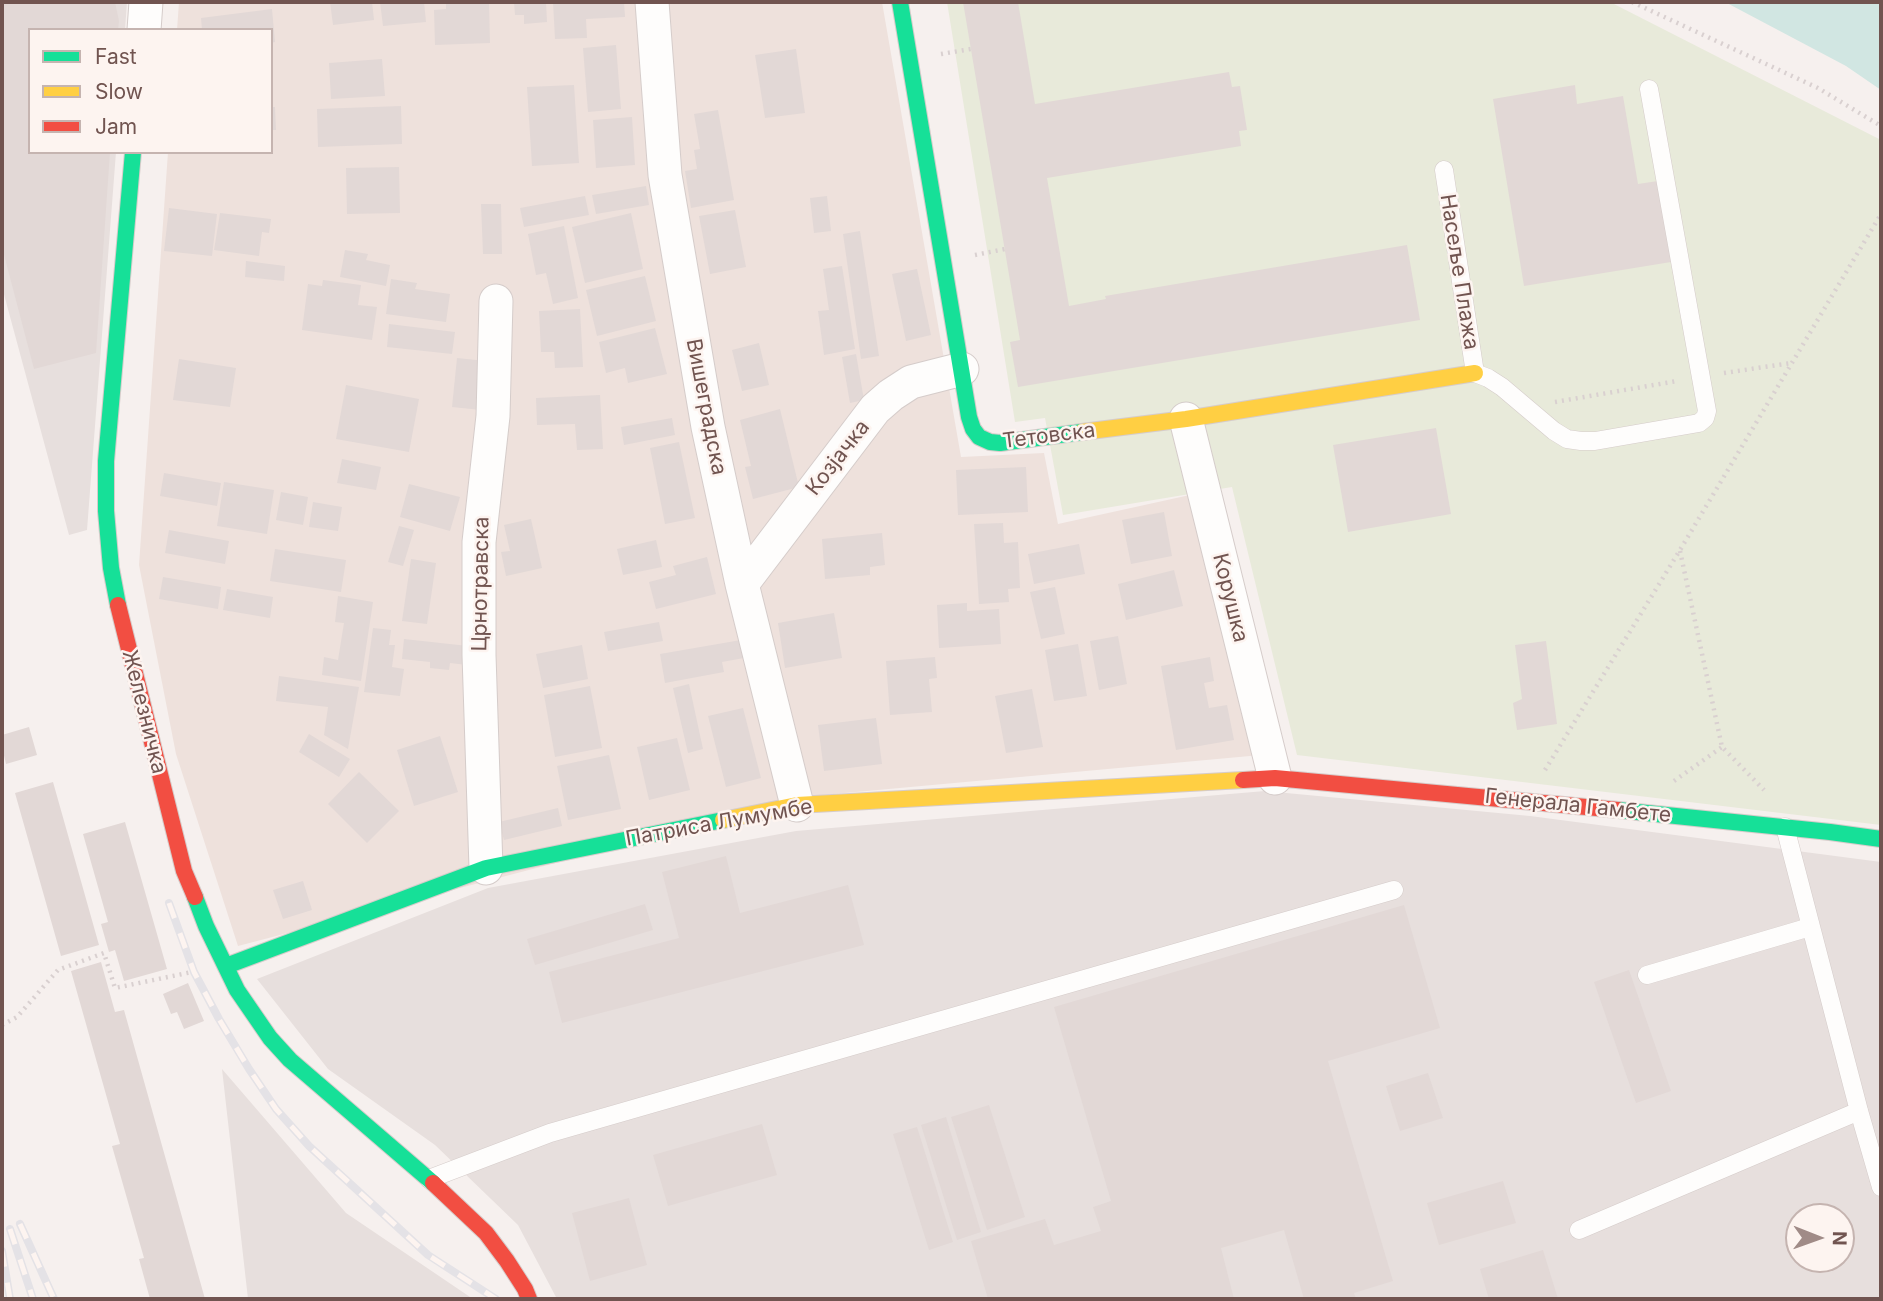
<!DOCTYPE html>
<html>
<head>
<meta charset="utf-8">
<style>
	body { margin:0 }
	#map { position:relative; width:1883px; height:1301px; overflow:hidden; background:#f6f0ee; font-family:Inter,sans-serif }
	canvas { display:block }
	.frame { position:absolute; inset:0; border:4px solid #715450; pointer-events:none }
	.legend { position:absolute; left:28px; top:28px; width:245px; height:126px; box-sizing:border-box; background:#fdf4f0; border:2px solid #c5b4b0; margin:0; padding:9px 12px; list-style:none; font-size:21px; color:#715450 }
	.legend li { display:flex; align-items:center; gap:14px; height:35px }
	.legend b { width:35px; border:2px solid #c5b4b0 }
	.north { position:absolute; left:1785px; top:1203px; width:70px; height:70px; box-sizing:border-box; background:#fdf4f0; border:2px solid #c5b4b0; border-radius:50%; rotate:91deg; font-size:19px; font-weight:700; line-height:28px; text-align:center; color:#715450 }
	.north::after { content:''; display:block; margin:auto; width:24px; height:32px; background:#a08b87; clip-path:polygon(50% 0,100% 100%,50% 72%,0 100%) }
</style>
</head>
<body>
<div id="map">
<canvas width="1883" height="1301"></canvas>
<div class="frame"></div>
<ul class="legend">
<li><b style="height:9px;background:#16e098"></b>Fast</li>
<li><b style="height:9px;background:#ffcf43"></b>Slow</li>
<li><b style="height:9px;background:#f24e42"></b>Jam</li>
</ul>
<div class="north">N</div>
</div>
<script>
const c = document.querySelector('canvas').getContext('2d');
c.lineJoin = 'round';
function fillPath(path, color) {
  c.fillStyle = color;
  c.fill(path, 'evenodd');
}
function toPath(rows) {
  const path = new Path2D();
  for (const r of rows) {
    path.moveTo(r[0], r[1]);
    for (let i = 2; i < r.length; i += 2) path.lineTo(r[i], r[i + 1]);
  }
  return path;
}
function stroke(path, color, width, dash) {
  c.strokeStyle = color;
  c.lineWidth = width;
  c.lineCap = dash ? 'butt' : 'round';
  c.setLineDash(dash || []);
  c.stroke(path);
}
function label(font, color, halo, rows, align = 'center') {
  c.font = font + ' Inter,sans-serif';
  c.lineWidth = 5;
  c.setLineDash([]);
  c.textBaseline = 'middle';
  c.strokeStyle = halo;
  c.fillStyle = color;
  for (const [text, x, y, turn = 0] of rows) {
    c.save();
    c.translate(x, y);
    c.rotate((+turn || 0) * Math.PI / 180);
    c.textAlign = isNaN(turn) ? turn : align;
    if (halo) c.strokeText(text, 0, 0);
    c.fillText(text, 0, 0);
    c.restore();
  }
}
fillPath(toPath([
	[179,2,882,2,961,457,1044,453,1058,524,1199,493,1261,755,812,796,238,946,176,754,139,565,168,152,271,152,271,30,177,30]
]), '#eee1dc');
fillPath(toPath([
	[2,2,127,2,125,30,30,30,30,152,116,152,87,530,69,535,2,287],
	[1265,791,1530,816,1881,862,1881,1299,557,1299,518,1225,435,1145,328,1069,257,979,488,888,796,831],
	[1799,1217,1841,1217,1841,1259,1799,1259],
	[222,1069,346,1213,473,1299,248,1299]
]), '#e7dfdd');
fillPath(toPath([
	[947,2,1610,2,1881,140,1881,825,1297,755,1232,487,1063,515,1045,418,1015,422]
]), '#e8eada');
fillPath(toPath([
	[1725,2,1881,2,1881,90,1846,66]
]), '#d1e6e2');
fillPath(toPath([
	[2,2,115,2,119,21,118,30,30,30,30,152,110,152,96,353,34,369,2,247],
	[330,2,372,2,374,20,333,25],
	[380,2,424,2,426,22,383,26],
	[446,2,489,2,490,43,435,45,434,10,446,9],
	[514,2,546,2,547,22,524,24,524,15,515,15],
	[553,2,624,2,625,17,586,19,587,38,555,39],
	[963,2,1018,2,1035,104,1229,72,1232,87,1240,86,1247,130,1239,131,1241,146,1047,178,1069,306,1106,299,1105,296,1407,245,1420,320,1018,387,1010,342,1020,340],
	[272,9,275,42,271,43,271,30,202,30,201,18],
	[616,45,621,109,588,112,583,48],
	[796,49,805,113,765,118,755,55],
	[382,59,385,96,331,99,329,63],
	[574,85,579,163,532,166,527,87],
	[1575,85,1577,104,1623,96,1638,184,1658,181,1671,262,1524,286,1493,99],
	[401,106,402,144,318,147,317,109],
	[271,107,275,107,276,130,271,130],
	[718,110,734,200,691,208,685,171,697,169,694,150,700,149,694,114],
	[632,117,635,165,596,168,593,120],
	[399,167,400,213,347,214,346,168],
	[646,186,649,205,596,214,592,195],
	[585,196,589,215,524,227,520,208],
	[827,196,831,231,814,233,810,198],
	[481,204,501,204,502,254,483,254],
	[169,208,217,214,212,256,164,251],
	[735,210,746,267,710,274,699,216],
	[220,213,271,219,269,233,262,232,259,256,214,250],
	[631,213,643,269,585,283,572,227],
	[564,226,578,298,553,304,546,273,536,275,528,234],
	[860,231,879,356,861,359,843,234],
	[345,250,368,254,366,260,390,265,386,286,340,277],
	[246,261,285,266,284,281,245,277],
	[842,266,855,349,824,355,818,311,829,310,823,269],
	[917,269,931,335,906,341,892,274],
	[645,276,656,321,597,336,586,290],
	[391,279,417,283,415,289,450,294,446,322,386,314],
	[323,280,361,285,358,305,377,307,372,340,302,330,308,284,322,286],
	[580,309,583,367,555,368,554,352,541,352,539,311],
	[389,324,455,332,452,354,387,347],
	[655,328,667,374,628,383,625,368,606,373,599,342],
	[759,343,769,385,742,391,732,350],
	[856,354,864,400,850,403,842,357],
	[457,358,486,361,481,410,452,407],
	[179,359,236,368,230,407,173,400],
	[346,385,419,399,409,452,336,439],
	[600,395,603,449,577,450,575,424,537,425,536,398],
	[780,409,799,487,753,499,745,467,751,466,740,420],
	[672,418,675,435,624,445,621,427],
	[1436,428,1451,514,1348,532,1333,445],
	[679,442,695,518,665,524,650,448],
	[342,459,381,467,376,490,337,483],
	[1026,467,1028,512,958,515,956,470],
	[164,473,221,483,217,506,160,496],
	[224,482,274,490,267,534,217,526],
	[409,484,460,497,450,531,400,517],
	[281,492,308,497,303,525,276,520],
	[313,502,342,507,338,531,309,527],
	[1164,512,1172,556,1131,564,1122,520],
	[531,519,542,568,506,576,501,552,510,551,504,525],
	[1003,523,1004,543,1018,542,1020,588,1008,589,1009,602,979,604,974,524],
	[399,526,414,530,403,566,388,562],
	[169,530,229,541,225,564,165,553],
	[882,533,885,565,870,567,870,575,825,579,822,539],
	[656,540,662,567,623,575,617,549],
	[1079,544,1085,574,1034,584,1028,554],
	[275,549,346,560,341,592,270,581],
	[707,557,716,594,656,609,649,582,676,575,673,566],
	[411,559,436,563,427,624,402,621],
	[1174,570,1183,606,1126,620,1118,584],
	[163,577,221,587,218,609,159,599],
	[1055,587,1065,634,1041,639,1030,592],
	[227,589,273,597,270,618,223,610],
	[338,596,373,602,361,681,322,675,324,657,338,660,344,623,335,622],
	[967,603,967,611,999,609,1001,644,939,648,937,605],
	[834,613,842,658,785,668,778,623],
	[659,622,663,641,608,651,604,632],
	[373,628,391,630,389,645,395,645,392,667,404,669,400,696,364,692],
	[1118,636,1127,684,1099,690,1090,641],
	[404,639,468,646,467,665,450,663,449,670,430,668,430,662,402,659],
	[741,640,744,658,722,662,724,672,665,683,660,654],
	[1546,641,1557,724,1517,730,1513,703,1522,699,1515,645],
	[1078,644,1087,696,1054,701,1045,650],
	[582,645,588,679,543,688,536,654],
	[935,657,937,678,929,679,932,712,890,715,886,661],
	[1210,657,1214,681,1204,683,1209,708,1227,705,1234,740,1176,750,1161,666],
	[279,676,359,687,348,749,324,735,328,707,276,701],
	[689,684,703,749,688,753,673,688],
	[590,686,602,748,555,757,544,695],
	[1032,689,1043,747,1006,753,995,696],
	[743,708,761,778,726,787,708,716],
	[876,718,882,764,824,771,818,725],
	[29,727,37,755,6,764,2,747,2,735],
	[309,734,350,759,339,777,299,752],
	[440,736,458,792,414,806,397,750],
	[677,738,690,790,649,800,637,747],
	[609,755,621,809,568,820,557,766],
	[359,772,399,811,367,843,328,804],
	[53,782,99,945,61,956,15,793],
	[558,808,562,826,504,840,499,822],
	[125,822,167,969,124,981,115,950,109,952,101,924,108,922,83,834],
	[726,856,740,913,848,885,864,945,562,1023,549,972,679,938,662,872],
	[303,881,312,910,283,919,273,890],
	[645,904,653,930,535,965,527,939],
	[1404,905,1440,1028,1328,1061,1393,1281,1354,1293,1356,1299,1304,1299,1284,1230,1221,1248,1234,1299,988,1299,971,1241,1045,1219,1054,1245,1101,1231,1093,1207,1111,1201,1054,1007],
	[101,962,115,1012,124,1010,205,1299,150,1299,139,1259,144,1258,112,1146,120,1144,71,971],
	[1629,970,1671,1091,1636,1103,1594,982],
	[188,983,204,1021,184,1029,177,1012,171,1014,163,994],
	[1428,1073,1443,1118,1400,1131,1386,1086],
	[989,1105,1025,1217,987,1230,951,1117],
	[946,1117,981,1232,957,1240,921,1125],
	[762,1124,777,1175,668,1206,653,1155],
	[917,1127,953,1242,929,1250,893,1134],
	[1503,1181,1516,1223,1439,1245,1427,1203],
	[629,1198,647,1265,590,1281,572,1213],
	[1543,1250,1558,1299,1489,1299,1480,1269]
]), '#e2d8d6');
const lane = toPath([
	[1444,170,1475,373,1488,378,1502,387,1554,431,1567,439,1581,441,1595,441,1699,423,1705,418,1707,411,1649,89],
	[1785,827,1859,1111,1881,1187],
	[1647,975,1810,927],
	[429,1179,550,1133,1394,890],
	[1579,1230,1859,1111]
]);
const street = toPath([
	[652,2,665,175,708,427,742,584,797,805],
	[144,30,146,2],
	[1186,419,1275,778],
	[742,584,875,409,891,395,911,382,962,369],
	[486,868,479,655,479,542,493,416,496,301]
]);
const fast = toPath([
	[900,2,969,417,973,429,979,437,990,442,1000,443,1082,432],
	[118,605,111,568,106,511,106,461,133,152],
	[1618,810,1830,832,1881,839],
	[195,897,206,926,237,990,270,1038,290,1060,433,1183],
	[226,966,486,868,723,820]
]);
const slow = toPath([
	[1082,432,1186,419,1475,373],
	[723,820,797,805,1243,780]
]);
const jam = toPath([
	[118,605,184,871,195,897],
	[1243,780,1275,778,1618,810],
	[433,1183,486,1233,507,1261,525,1289,529,1299]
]);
stroke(lane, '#d5ccca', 19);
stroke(street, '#d5ccca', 35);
stroke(fast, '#d6ccca', 18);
stroke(slow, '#d6ccca', 18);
stroke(jam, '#d6ccca', 18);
stroke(toPath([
	[1632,2,1818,88,1881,126],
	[941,54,971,49],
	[975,255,1005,249],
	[1724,373,1791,363],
	[1555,402,1677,381],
	[1680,551,1722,747,1764,790],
	[1545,770,1680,550,1881,214],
	[1674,781,1722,747],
	[2,1025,17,1017,58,970,104,953,115,988,192,972]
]), '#d9d0d0', 4.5, [2, 5]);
stroke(lane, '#fefdfc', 18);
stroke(street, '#fefdfc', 33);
stroke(fast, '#16e098', 16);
stroke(slow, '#ffcf43', 16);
stroke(jam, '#f24e42', 16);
const rail = toPath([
	[169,903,194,972,219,1019,249,1069,276,1109,309,1146,428,1255,496,1299],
	[20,1224,54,1299],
	[10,1229,33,1299],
	[2,1251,10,1299]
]);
stroke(rail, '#e4e2e6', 8);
stroke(rail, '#fdf4f0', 5, [16]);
label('21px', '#715450', '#fdf4f0', [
	["Насеље Плажа",1459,272,81],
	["Вишеградска",706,407,79],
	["Тетовска",1049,436,-7],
	["Козјачка",838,458,-52],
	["Црнотравска",481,584,-89],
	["Корушка",1230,598,76],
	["Железничка",144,712,76],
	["Генерала Гамбете",1578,806,6],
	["Патриса Лумумбе",719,823,-10]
]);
</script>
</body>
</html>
